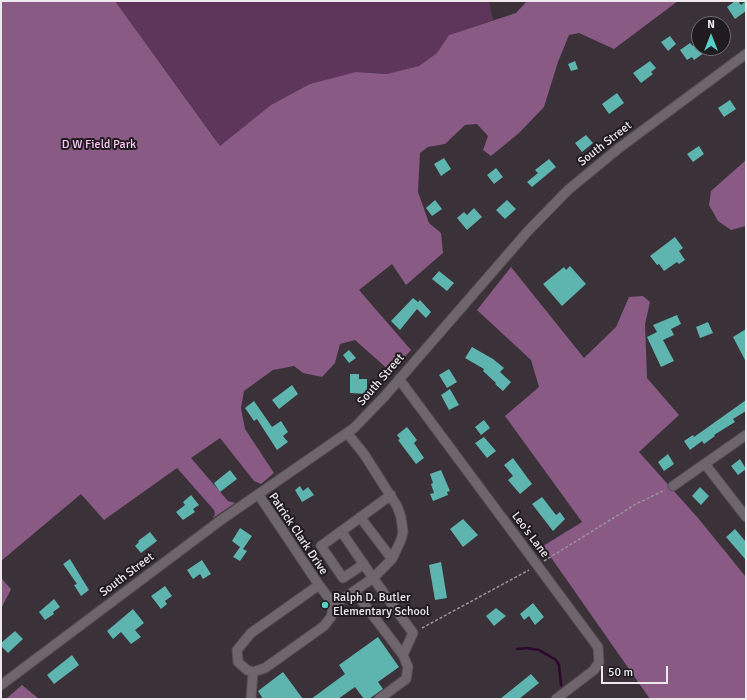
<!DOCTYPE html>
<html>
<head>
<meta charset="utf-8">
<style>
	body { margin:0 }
	#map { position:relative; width:747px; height:700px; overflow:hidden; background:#3a3139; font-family:Signika,sans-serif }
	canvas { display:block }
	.frame { position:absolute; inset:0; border:2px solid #eee8ed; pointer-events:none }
	.north { position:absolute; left:691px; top:16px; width:40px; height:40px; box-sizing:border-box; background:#1f1b1e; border:1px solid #726d71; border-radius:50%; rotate:0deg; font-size:11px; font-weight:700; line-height:16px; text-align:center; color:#eee8ed }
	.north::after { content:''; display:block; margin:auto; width:14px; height:18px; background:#55cec6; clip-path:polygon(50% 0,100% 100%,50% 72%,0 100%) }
	.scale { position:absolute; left:601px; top:666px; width:67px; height:18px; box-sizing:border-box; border:2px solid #eee8ed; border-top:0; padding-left:5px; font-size:12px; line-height:14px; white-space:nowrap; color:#eee8ed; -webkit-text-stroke:3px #1f1b1e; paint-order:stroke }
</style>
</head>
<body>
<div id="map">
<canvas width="747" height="700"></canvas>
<div class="frame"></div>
<div class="north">N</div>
<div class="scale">50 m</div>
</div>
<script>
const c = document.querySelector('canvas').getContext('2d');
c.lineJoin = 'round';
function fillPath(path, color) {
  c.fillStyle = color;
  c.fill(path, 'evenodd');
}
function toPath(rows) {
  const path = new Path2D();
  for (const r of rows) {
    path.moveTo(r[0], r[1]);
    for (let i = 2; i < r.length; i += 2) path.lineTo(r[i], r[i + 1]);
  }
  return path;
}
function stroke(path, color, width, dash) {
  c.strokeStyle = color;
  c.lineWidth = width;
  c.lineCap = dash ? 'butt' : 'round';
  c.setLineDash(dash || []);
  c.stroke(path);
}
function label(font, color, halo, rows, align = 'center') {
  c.font = font + ' Signika,sans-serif';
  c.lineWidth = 4;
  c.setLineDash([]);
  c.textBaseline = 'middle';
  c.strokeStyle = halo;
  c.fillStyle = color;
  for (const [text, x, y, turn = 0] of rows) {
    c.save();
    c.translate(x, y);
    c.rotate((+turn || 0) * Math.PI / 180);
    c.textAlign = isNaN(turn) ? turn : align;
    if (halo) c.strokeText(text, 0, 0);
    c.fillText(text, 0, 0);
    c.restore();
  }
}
fillPath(toPath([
	[115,1,489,1,493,20,449,35,437,53,419,66,387,74,356,72,256,211,215,138]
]), '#5f365b');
fillPath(toPath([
	[1,1,115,1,220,146,271,105,310,84,356,72,387,74,419,66,437,53,449,35,516,13,527,1,678,1,614,49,579,33,569,35,558,62,544,107,519,133,491,156,483,150,488,136,477,124,465,125,445,144,428,147,420,153,418,192,429,223,441,233,443,253,406,285,392,264,359,290,411,350,391,372,355,340,340,344,335,363,322,377,303,373,294,366,273,370,244,391,241,408,245,429,274,473,261,484,254,481,220,438,191,458,228,501,235,503,213,518,215,514,214,510,177,468,104,520,81,494,1,561],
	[746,160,746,226,731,230,718,221,709,205,711,191],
	[511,267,584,358,616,327,629,297,643,296,650,302,645,324,647,378,679,415,639,452,698,518,746,577,746,699,650,699,543,546,582,522,505,416,539,387,531,360,477,310],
	[1,578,11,589,1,609],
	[22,685,39,699,6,699]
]), '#885a84');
stroke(toPath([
	[517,649,527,648,539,650,556,660,559,665,561,685]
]), '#2e052c', 2.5);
fillPath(toPath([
	[735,1,738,1,741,5,746,1,746,11,735,19,727,7],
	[670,36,676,44,668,51,661,42],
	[699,42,699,48,711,48,694,60,692,57,687,60,680,50,690,43,693,46],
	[575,61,578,69,571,71,568,64],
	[650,61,656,68,651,72,653,74,641,83,633,73],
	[617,93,624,103,609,114,602,104],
	[730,100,736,109,724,117,718,108],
	[586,135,593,143,582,152,575,143],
	[699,146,704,154,693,162,687,154],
	[444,158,451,169,441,176,434,164],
	[549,159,556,167,532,187,527,182,538,173,535,170],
	[496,168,503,177,494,184,487,175],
	[435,200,442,209,432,216,426,208],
	[507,200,516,209,505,219,496,210],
	[474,208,482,217,467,230,457,218,464,212,467,215],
	[675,237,683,248,679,251,685,260,679,264,677,262,664,271,659,264,657,265,650,256],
	[570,266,586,284,562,306,543,284,564,267,566,270],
	[439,271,454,283,447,291,432,279],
	[413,298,418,302,420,300,431,312,426,318,417,309,400,330,391,321],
	[677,315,681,324,671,329,674,335,663,340,674,361,661,367,647,337,657,332,653,325],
	[708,322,713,333,700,338,696,327],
	[746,329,746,362,733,337],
	[472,347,493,359,504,368,500,372,511,382,503,391,495,384,496,383,483,371,484,369,465,358],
	[349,350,356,358,349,363,343,355],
	[449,369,457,382,447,388,439,375],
	[350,374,359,374,359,379,367,379,367,394,350,393],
	[292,385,298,394,279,409,272,400],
	[450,389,459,405,449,410,441,395],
	[746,400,746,411,733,419,735,422,714,435,715,436,704,444,702,441,690,450,684,441,693,435,694,437],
	[254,401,272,427,281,421,288,432,283,436,288,442,277,450,257,419,254,421,245,408],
	[484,420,490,428,481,435,475,427],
	[407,427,417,440,414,443,424,458,416,464,398,440,400,439,397,435],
	[484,437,496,451,487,458,475,443],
	[668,454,674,464,664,471,658,462],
	[513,458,532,484,520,494,508,480,513,476,504,465],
	[740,459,746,469,738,475,731,466],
	[230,470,237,479,220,492,214,483],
	[441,470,450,491,447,492,448,495,433,501,430,494,434,493,431,484,433,483,430,474],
	[300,486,303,491,308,487,314,495,302,502,295,490],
	[700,487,709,496,701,505,692,496],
	[191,495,199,505,193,509,195,512,183,520,176,512,185,505,183,502],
	[542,497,556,515,560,512,565,519,553,531,532,504],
	[463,519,478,535,463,547,450,529],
	[240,528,252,536,243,549,247,551,240,561,233,557,240,547,232,541],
	[735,529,746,542,746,560,726,537],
	[150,532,157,541,141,553,135,546,139,542,138,541],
	[70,559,89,590,81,596,74,585,77,584,63,564],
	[202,560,211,574,203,579,200,574,193,579,187,570],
	[441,562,447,598,435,600,429,565],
	[165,586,172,596,165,601,167,604,161,609,151,596],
	[54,599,60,607,53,612,54,614,45,620,39,612],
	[533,603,544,617,535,625,529,616,524,620,520,614],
	[496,608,506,616,494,626,486,616],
	[133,609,144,623,135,630,141,637,131,644,121,632,113,639,107,631],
	[15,631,23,639,8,653,1,646,1,643],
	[378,637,399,667,378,682,383,689,369,699,364,699,355,687,338,699,311,699,345,674,339,665],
	[72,655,79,665,54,684,47,675],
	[283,672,303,699,263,699,258,691],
	[531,674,539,683,519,699,500,699]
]), '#5eb4ae');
const minor = toPath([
	[399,379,598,647,599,662,594,670,556,699],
	[705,464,746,517],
	[673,486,746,435],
	[258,494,319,585,334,605],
	[360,517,392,559],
	[341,531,373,578,392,559,401,540,403,532,401,517,397,506,364,454,347,433],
	[364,564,343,578,321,546,391,495],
	[319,585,251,633,237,650,238,662,247,670,253,672,265,668,324,626,331,617,334,605,373,578,413,633,403,655,408,667,406,679,379,699],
	[355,592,403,655],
	[1,685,221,520,354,428,384,397,528,231,568,190,619,148,746,54],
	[251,699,253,672]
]);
stroke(minor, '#564f55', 11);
stroke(toPath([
	[544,561,636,504,665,490],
	[422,628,529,570]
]), '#9c959b', 1.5, [3, 2]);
stroke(minor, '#6f656d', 9);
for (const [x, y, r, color] of [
	[325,605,4,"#55cec6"]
]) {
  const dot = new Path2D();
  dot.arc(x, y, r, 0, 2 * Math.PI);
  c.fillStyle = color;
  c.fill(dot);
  stroke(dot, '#1f1b1e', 1.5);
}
label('12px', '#eee8ed', '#1f1b1e', [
	["South Street",605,144,-38],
	["South Street",381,380,-49],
	["Patrick Clark Drive",298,534,56],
	["Leo's Lane",530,535,53],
	["South Street",127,575,-37]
]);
label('12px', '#ffc6f9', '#1f1b1e', [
	["D W Field Park",99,145]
]);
label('12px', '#eee8ed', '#1f1b1e', [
	["Ralph D. Butler",333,598],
	["Elementary School",333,612]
], 'left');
</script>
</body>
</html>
